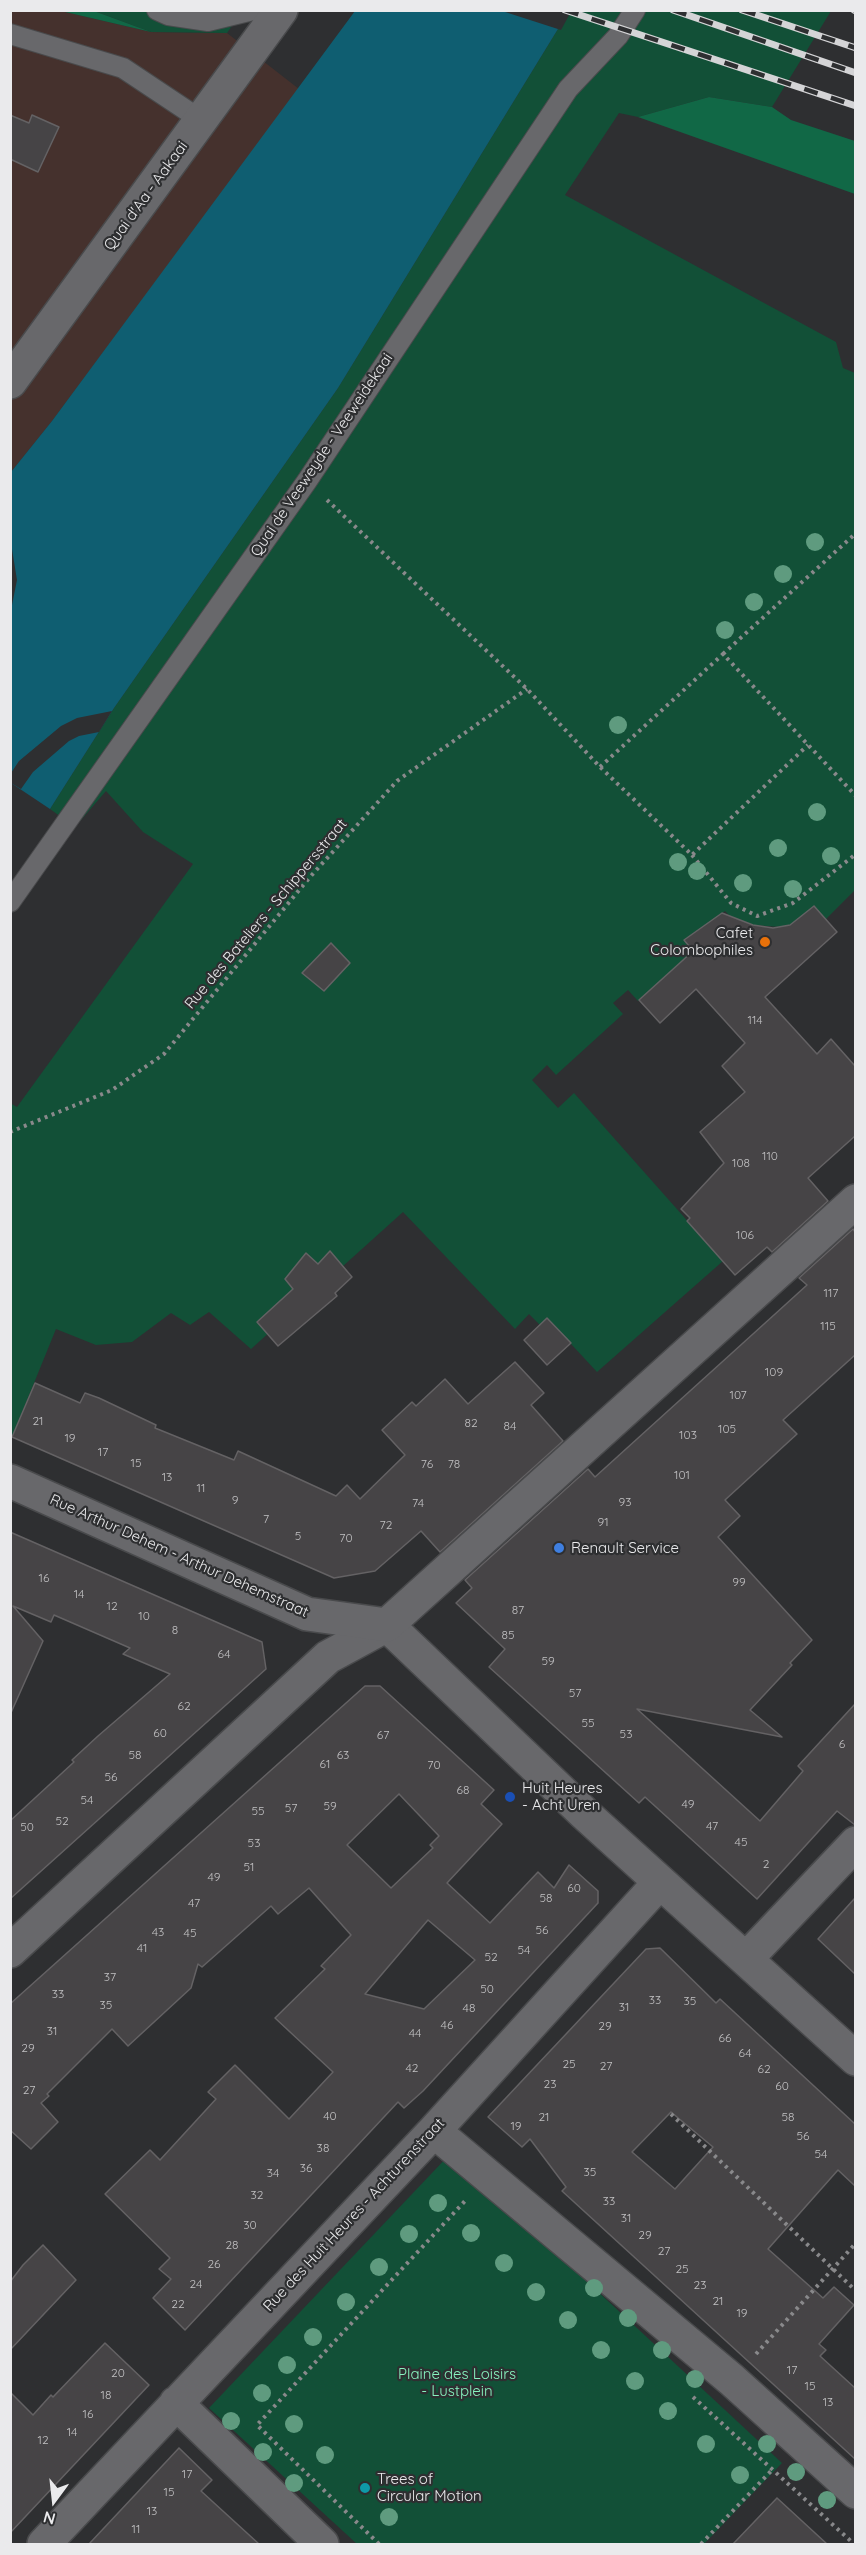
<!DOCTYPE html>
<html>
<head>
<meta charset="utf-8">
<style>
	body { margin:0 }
	#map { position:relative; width:866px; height:2555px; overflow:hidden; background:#2e2f31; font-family:Quicksand,sans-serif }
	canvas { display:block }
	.frame { position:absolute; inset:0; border:12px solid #eaeaec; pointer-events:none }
	.north { position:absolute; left:24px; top:2471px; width:60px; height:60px; -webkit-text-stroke:4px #2e2f31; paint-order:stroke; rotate:195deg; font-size:16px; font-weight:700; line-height:24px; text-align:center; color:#eaeaec }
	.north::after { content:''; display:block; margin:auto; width:21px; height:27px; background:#eaeaec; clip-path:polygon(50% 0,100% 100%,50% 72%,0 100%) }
</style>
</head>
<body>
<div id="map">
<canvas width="866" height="2555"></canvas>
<div class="frame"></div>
<div class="north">N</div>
</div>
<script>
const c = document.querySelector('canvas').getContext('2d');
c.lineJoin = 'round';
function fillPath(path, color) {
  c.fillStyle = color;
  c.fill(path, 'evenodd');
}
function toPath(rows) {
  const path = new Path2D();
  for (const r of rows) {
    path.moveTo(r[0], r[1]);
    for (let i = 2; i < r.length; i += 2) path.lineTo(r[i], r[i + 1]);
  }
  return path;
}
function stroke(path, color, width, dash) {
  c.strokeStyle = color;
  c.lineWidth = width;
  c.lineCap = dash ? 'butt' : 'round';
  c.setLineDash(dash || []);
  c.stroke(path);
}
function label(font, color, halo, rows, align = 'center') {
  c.font = font + ' Quicksand,sans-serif';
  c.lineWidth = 4.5;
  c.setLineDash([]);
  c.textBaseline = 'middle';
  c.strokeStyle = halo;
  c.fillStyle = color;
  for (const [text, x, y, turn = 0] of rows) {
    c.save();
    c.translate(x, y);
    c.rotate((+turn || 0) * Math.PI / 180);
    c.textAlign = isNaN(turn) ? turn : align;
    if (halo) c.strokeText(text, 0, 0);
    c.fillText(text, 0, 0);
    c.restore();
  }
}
fillPath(toPath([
	[11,11,61,11,151,32,227,33,299,89,52,421,11,472]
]), '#45312d');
fillPath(toPath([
	[94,11,242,11,227,33,151,32],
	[569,11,831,11,772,107,709,97,638,117,619,113,565,195,836,342,843,368,855,373,855,890,826,919,814,906,793,924,781,927,753,925,731,917,725,911,709,923,711,935,638,1001,628,990,613,1003,623,1014,556,1075,547,1065,532,1080,558,1108,574,1093,723,1261,597,1372,547,1318,540,1325,529,1314,515,1329,403,1212,251,1349,209,1312,190,1325,171,1313,132,1342,96,1345,56,1329,12,1437,10,1103,17,1107,193,864,143,832,106,791,75,827,50,809,114,708,338,388],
	[450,2154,782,2463,704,2544,357,2544,209,2408]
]), '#125037');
fillPath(toPath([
	[61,11,94,11,151,32],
	[709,97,772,107,791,120,855,141,855,194,638,117]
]), '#116846');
fillPath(toPath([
	[355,11,569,11,338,388,114,708,50,809,11,783,11,472,52,421]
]), '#0f5e71');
fillPath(toPath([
	[572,10,561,30,502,11,502,10],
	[11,543,17,580,11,610],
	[112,711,99,732,79,736,69,741,33,772,21,789,11,783,11,773,19,761,61,726,77,718]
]), '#2e2f31');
const building = toPath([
	[10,115,29,123,32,115,59,127,38,172,10,159,10,115],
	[814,906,837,932,765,997,817,1054,831,1039,855,1066,855,1136,808,1178,828,1201,772,1252,767,1247,735,1275,687,1221,690,1218,681,1209,724,1163,700,1132,745,1092,722,1066,745,1043,696,989,660,1023,639,1000,693,951,684,940,722,913,753,925,773,928,790,925,814,906],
	[331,943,350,963,324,991,302,973,331,943],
	[853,1229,855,1232,855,1355,783,1420,797,1434,725,1500,740,1516,718,1537,812,1640,790,1663,792,1665,750,1710,782,1737,637,1709,760,1821,803,1771,798,1766,855,1704,855,1825,837,1811,757,1899,645,1797,639,1803,489,1667,505,1649,456,1603,472,1588,465,1580,588,1469,595,1477,785,1305,807,1285,799,1278,853,1229],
	[330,1251,352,1277,335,1293,337,1296,278,1346,257,1322,293,1289,285,1279,306,1253,318,1264,330,1251],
	[547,1318,571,1343,547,1365,524,1340,547,1318],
	[515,1362,544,1393,531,1405,563,1441,440,1552,421,1531,375,1571,334,1578,12,1437,35,1383,80,1403,85,1393,99,1398,156,1425,155,1428,234,1460,238,1451,336,1496,347,1485,360,1499,405,1455,382,1430,412,1402,416,1406,445,1379,468,1404,515,1362],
	[10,1532,262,1642,266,1669,10,1899,10,1821,74,1762,72,1760,98,1736,170,1674,123,1654,130,1648,54,1615,51,1622,13,1606,43,1641,10,1715,10,1532],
	[365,1686,380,1686,494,1790,481,1804,502,1824,447,1883,490,1923,538,1872,554,1888,569,1865,598,1891,598,1903,423,2091,404,2108,398,2102,185,2330,153,2298,171,2279,159,2269,170,2258,105,2194,150,2150,160,2160,216,2099,208,2092,235,2065,289,2119,333,2072,275,2018,325,1969,321,1966,351,1935,309,1888,278,1914,271,1906,202,1967,198,1964,191,1988,128,2046,112,2029,47,2094,49,2096,41,2103,58,2122,31,2149,10,2130,10,2004,365,1686],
	[399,1794,439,1836,430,1845,433,1848,391,1888,347,1845,399,1794],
	[428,1920,475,1960,424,2009,365,1994,428,1920],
	[855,1898,855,1974,818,1939,855,1898],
	[660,1948,716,2003,720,1999,855,2124,855,2186,838,2170,768,2249,823,2298,834,2287,854,2305,819,2344,826,2350,820,2356,855,2388,855,2459,562,2191,566,2187,530,2139,522,2147,488,2117,646,1949,660,1948],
	[671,2112,713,2147,675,2189,632,2152,671,2112],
	[43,2245,76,2280,10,2350,10,2282,23,2265,43,2245],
	[105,2343,149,2385,10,2533,10,2392,33,2415,51,2395,53,2397,105,2343],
	[179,2448,212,2480,201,2491,259,2544,89,2544,179,2448],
	[777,2498,827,2544,733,2544,777,2498]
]);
fillPath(building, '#464446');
stroke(building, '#646264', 1.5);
const lane = toPath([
	[157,10,168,15,208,21,253,10],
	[10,34,123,68,201,120],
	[10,902,307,481,568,89,618,36,635,10]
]);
const street = toPath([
	[10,382,281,10],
	[10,1951,328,1657,387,1625,585,1814,856,2059],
	[747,1958,856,1843],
	[434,2131,732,2380,856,2492],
	[176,2403,322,2544],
	[44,2544,434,2131,660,1882]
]);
const secondary = toPath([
	[10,1481,307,1614,387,1625,856,1201]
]);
stroke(lane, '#494a4c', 22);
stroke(street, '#494a4c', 36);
stroke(secondary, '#494a4c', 36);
stroke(toPath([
	[327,500,527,689,600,767,692,855,808,745],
	[723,654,856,533],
	[600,767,723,654,856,796],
	[692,855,731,903,757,916,793,903,856,854],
	[10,1132,112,1090,164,1054,310,877,397,781,527,689],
	[671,2114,856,2291],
	[756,2354,856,2243],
	[693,2397,854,2544],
	[379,2544,257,2425,465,2201],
	[701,2544,773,2469]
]), '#89898b', 4, [3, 4.5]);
stroke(lane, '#68686b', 20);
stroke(street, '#68686b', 33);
stroke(secondary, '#68686b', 33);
const rail = toPath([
	[565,10,856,106],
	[673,10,856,73],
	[742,10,856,48],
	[854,10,856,11]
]);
stroke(rail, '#d4d4d6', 7);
stroke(rail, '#2e2f31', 4.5, [14]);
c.fillStyle = '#5f9b7f';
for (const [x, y] of [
	[815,542],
	[783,574],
	[754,602],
	[725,630],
	[618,725],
	[817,812],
	[778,848],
	[831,856],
	[678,862],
	[697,871],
	[743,883],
	[793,889],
	[438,2203],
	[471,2233],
	[409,2234],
	[504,2263],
	[379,2267],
	[594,2288],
	[536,2292],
	[346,2302],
	[628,2318],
	[568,2320],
	[313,2337],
	[601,2350],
	[662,2350],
	[287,2365],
	[695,2379],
	[635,2381],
	[262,2393],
	[668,2411],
	[231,2421],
	[294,2424],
	[706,2444],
	[767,2444],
	[263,2452],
	[325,2455],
	[796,2472],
	[740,2475],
	[294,2483],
	[827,2500],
	[389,2517]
]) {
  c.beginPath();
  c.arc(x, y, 9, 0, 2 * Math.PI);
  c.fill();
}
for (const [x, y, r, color] of [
	[765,942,6,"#e8710a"],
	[559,1548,6,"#3f7fe0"],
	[510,1797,6,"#1a4fb4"],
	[365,2488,6,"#0f9aa8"]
]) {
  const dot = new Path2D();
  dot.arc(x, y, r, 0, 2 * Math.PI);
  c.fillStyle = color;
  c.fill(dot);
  stroke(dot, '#2e2f31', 2);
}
label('12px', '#c1c0c2', null, [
	["114",755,1020],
	["110",770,1156],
	["108",741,1163],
	["106",745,1235],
	["117",831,1293],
	["115",828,1326],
	["109",774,1372],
	["107",738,1395],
	["21",38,1421],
	["82",471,1423],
	["84",510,1426],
	["105",727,1429],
	["103",688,1435],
	["19",70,1438],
	["17",103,1452],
	["15",136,1463],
	["76",427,1464],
	["78",454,1464],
	["101",682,1475],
	["13",167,1477],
	["11",201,1488],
	["9",235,1500],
	["93",625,1502],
	["74",418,1503],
	["7",266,1519],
	["91",603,1522],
	["72",386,1525],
	["5",298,1536],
	["70",346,1538],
	["16",44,1578],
	["99",739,1582],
	["14",79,1594],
	["12",112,1606],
	["87",518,1610],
	["10",144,1616],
	["8",175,1630],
	["85",508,1635],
	["64",224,1654],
	["59",548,1661],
	["57",575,1693],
	["62",184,1706],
	["55",588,1723],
	["60",160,1733],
	["53",626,1734],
	["67",383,1735],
	["6",842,1744],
	["58",135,1755],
	["63",343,1755],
	["61",325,1764],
	["70",434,1765],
	["56",111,1777],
	["68",463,1790],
	["54",87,1800],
	["49",688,1804],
	["59",330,1806],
	["57",291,1808],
	["55",258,1811],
	["52",62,1821],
	["47",712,1826],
	["50",27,1827],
	["45",741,1842],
	["53",254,1843],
	["2",766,1864],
	["51",249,1867],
	["49",214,1877],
	["60",574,1888],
	["58",546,1898],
	["47",194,1903],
	["56",542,1930],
	["43",158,1932],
	["45",190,1933],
	["41",142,1948],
	["54",524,1950],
	["52",491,1957],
	["37",110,1977],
	["50",487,1989],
	["33",58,1994],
	["33",655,2000],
	["35",690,2001],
	["35",106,2005],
	["31",624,2007],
	["48",469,2008],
	["46",447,2025],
	["29",605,2026],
	["31",52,2031],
	["44",415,2033],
	["66",725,2038],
	["29",28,2048],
	["64",745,2053],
	["25",569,2064],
	["27",606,2066],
	["42",412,2068],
	["62",764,2069],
	["23",550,2084],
	["60",782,2086],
	["27",29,2090],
	["40",330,2116],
	["21",544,2117],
	["58",788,2117],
	["19",516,2126],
	["56",803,2136],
	["38",323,2148],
	["54",821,2154],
	["36",306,2168],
	["35",590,2172],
	["34",273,2173],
	["32",257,2195],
	["33",609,2201],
	["31",626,2218],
	["30",250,2225],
	["29",645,2235],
	["28",232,2245],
	["27",664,2251],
	["26",214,2264],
	["25",682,2269],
	["24",196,2284],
	["23",700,2285],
	["21",718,2301],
	["22",178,2304],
	["19",742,2313],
	["17",792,2370],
	["20",118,2373],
	["15",810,2386],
	["18",106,2395],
	["13",828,2402],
	["16",88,2414],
	["14",72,2432],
	["12",43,2440],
	["17",187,2474],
	["15",169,2492],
	["13",152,2511],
	["11",136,2529]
]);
label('15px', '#eaeaec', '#2e2f31', [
	["Quai d'Aa - Aakaai",146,196,-54],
	["Quai de Veeweyde - Veeweidekaai",322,455,-56],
	["Rue des Bateliers - Schippersstraat",266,914,-50],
	["Rue Arthur Dehem - Arthur Dehemstraat",179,1556,24],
	["Rue des Huit Heures - Achturenstraat",354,2215,-47]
]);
label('15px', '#eaeaec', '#2e2f31', [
	["Cafet",753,933,"right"],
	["Colombophiles",753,950,"right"],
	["Renault Service",571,1548],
	["Huit Heures",522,1788],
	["- Acht Uren",522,1805],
	["Trees of",377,2479],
	["Circular Motion",377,2496]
], 'left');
label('15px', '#87f3bf', '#2e2f31', [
	["Plaine des Loisirs",457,2374],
	["- Lustplein",457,2391]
]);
</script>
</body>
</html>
